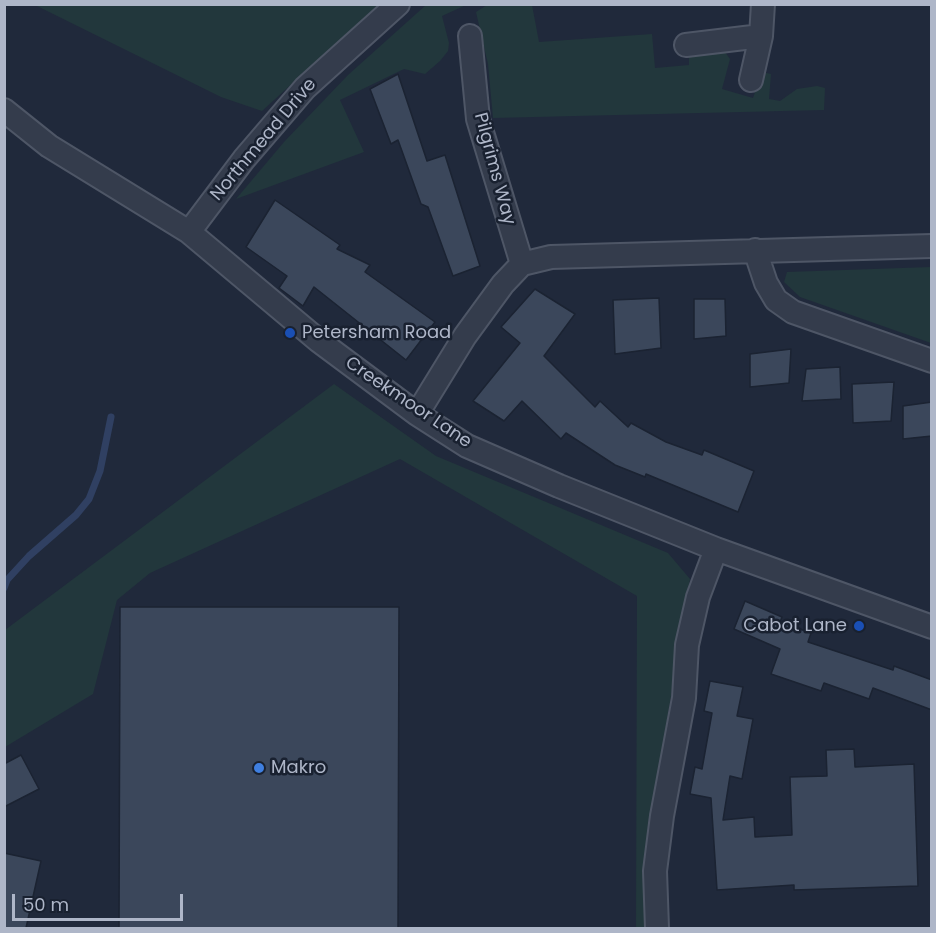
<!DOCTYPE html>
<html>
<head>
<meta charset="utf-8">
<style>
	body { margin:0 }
	#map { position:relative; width:936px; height:933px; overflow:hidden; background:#20293b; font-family:Poppins,sans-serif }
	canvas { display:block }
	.frame { position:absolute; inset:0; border:6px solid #aeb6c8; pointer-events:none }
	.scale { position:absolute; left:12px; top:894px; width:171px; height:27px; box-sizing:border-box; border:3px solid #aeb6c8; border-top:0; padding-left:8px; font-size:18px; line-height:21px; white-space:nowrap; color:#aeb6c8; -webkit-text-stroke:4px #192130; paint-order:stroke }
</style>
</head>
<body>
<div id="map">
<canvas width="936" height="933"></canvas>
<div class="frame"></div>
<div class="scale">50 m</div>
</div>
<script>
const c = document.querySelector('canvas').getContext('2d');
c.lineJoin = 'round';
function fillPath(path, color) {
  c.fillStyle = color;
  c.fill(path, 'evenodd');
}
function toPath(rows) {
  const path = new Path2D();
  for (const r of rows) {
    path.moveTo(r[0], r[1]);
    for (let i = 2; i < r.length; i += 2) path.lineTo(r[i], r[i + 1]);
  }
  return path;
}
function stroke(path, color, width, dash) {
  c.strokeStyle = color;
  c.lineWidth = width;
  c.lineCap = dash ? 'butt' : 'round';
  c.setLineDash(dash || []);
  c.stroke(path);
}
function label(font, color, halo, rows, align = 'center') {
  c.font = font + ' Poppins,sans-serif';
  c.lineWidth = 5;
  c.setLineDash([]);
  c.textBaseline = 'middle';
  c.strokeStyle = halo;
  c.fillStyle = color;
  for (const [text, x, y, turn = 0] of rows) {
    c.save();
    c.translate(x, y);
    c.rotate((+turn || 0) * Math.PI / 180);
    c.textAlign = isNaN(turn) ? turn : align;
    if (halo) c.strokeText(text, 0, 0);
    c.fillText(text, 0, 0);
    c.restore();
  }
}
fillPath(toPath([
	[35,5,378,5,262,111,221,97],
	[426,5,466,5,442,16,449,43,448,51,440,61,425,74,404,69,340,100,364,152,236,199,284,142,348,75],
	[487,5,532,5,539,42,652,34,655,68,689,65,689,51,716,48,725,52,730,59,722,89,753,98,762,72,771,74,769,99,780,101,797,89,817,86,825,88,824,110,493,118,488,64,476,12],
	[931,267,931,343,800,297,784,282,787,272],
	[334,384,436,456,668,553,690,579,647,844,651,928,636,928,637,596,400,459,150,573,117,600,93,694,5,747,5,630]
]), '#22373c');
stroke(toPath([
	[4,588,7,580,29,556,76,515,89,499,100,471,111,417]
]), '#304062', 7);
const building = toPath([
	[398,74,427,161,445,155,480,266,453,276,428,207,421,204,398,140,391,144,370,89,398,74],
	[275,200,340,245,337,249,370,265,365,272,435,322,406,360,314,287,303,306,279,288,287,276,246,247,275,200],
	[535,289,575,314,544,356,595,407,600,401,628,427,631,423,666,442,702,455,704,450,754,471,738,512,646,474,645,477,615,465,566,433,561,439,522,401,504,421,473,401,520,343,501,327,535,289],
	[659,298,661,348,615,354,613,300,659,298],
	[694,299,725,299,726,336,694,339,694,299],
	[791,349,789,383,750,387,750,354,791,349],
	[840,367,841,399,802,401,806,369,840,367],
	[894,382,891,421,853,423,852,384,894,382],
	[932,402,932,436,903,439,903,406,932,402],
	[745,601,782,617,780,622,811,633,808,642,893,670,894,666,932,680,932,710,873,688,869,699,824,683,821,691,771,674,780,649,734,629,745,601],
	[120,607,399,607,398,928,119,928,120,607],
	[710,681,743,687,737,716,753,719,742,779,730,776,723,820,754,817,755,837,792,835,790,777,827,776,826,750,854,749,855,767,914,764,918,886,794,890,794,885,717,890,711,798,690,794,695,767,702,769,712,713,704,711,710,681],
	[21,755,39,789,4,807,4,764,21,755],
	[4,853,41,861,26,928,4,928,4,853]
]);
fillPath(building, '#3b475b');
stroke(building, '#1b2332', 1.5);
const minor = toPath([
	[470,36,478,119,522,264],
	[686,45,761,36],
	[751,80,761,36,763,4],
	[4,110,49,146,189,232,319,341,417,414,467,446,559,486,716,549,932,627],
	[189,232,244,159,305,88,398,4],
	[755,250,766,283,776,300,793,312,932,361],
	[417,414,465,336,503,284,522,264,551,257,932,246],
	[657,928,655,871,662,816,684,698,687,645,698,597,716,549]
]);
stroke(minor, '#4e5666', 26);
stroke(minor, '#343c4c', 22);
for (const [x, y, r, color] of [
	[290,333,6,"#1a4fb4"],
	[859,626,6,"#1a4fb4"],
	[259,768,6,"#3f7fe0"]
]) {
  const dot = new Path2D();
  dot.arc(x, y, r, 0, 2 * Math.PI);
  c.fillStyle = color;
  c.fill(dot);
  stroke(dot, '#192130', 2);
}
label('18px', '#aeb6c8', '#192130', [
	["Northmead Drive",264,140,-50],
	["Pilgrims Way",494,169,75],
	["Creekmoor Lane",408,403,34]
]);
label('18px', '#aeb6c8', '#192130', [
	["Petersham Road",302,333],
	["Cabot Lane",847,626,"right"],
	["Makro",271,768]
], 'left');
</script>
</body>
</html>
